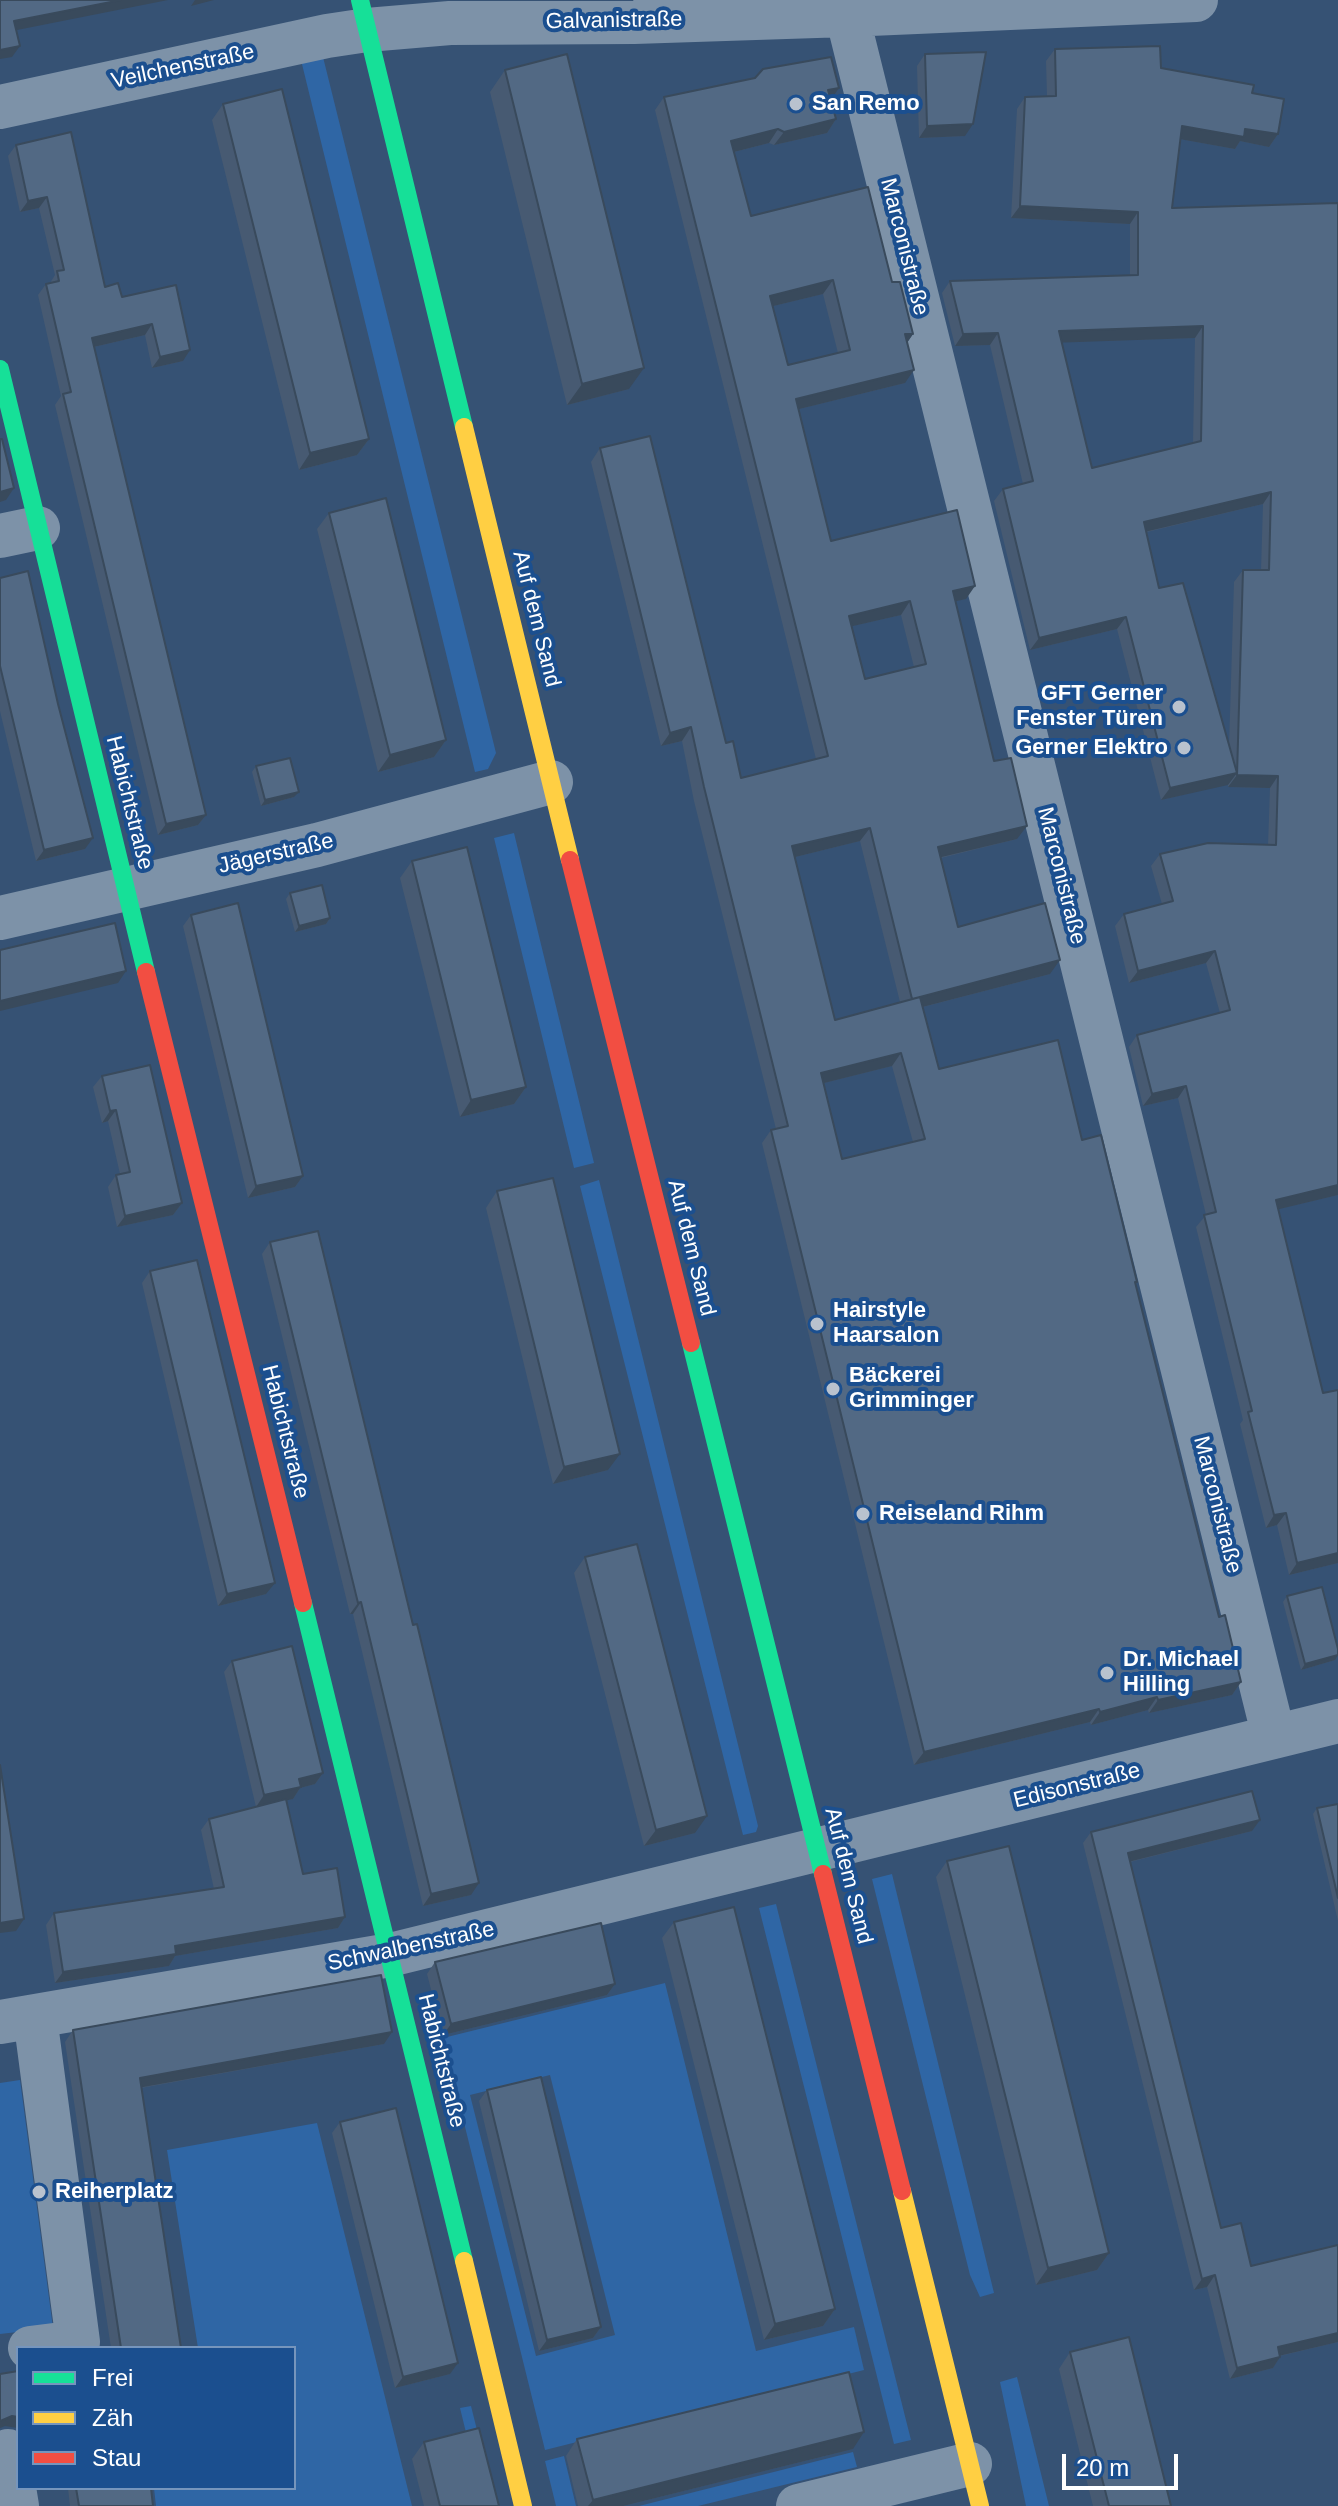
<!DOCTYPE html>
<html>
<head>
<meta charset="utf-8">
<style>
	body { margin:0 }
	#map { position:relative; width:1338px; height:2506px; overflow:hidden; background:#365274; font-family:Arial,sans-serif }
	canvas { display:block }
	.legend { position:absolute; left:16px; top:2346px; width:280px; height:144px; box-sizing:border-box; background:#1b4f8f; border:2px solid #7695bc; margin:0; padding:10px 14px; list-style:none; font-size:24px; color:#fff }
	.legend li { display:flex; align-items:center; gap:16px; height:40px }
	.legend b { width:40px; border:2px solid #7695bc }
	.scale { position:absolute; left:1062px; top:2454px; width:116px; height:36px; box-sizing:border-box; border:4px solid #fff; border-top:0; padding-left:10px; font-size:24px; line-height:28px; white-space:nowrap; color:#fff; -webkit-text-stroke:6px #1b4f8f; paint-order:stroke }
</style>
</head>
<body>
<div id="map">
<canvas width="1338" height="2506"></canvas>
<ul class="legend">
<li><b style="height:10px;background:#16e098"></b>Frei</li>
<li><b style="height:10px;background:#ffcf43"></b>Zäh</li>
<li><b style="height:10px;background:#f24e42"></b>Stau</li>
</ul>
<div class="scale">20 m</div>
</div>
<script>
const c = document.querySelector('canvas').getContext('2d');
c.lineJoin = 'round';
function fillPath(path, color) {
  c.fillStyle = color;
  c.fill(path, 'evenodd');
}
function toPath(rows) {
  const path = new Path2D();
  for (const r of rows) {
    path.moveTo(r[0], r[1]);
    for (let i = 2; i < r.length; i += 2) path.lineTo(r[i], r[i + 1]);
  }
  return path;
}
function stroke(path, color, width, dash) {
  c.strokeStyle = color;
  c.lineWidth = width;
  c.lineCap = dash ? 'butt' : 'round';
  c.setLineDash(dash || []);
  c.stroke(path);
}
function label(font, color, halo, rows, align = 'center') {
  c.font = font + ' Arial,sans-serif';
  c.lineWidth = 8;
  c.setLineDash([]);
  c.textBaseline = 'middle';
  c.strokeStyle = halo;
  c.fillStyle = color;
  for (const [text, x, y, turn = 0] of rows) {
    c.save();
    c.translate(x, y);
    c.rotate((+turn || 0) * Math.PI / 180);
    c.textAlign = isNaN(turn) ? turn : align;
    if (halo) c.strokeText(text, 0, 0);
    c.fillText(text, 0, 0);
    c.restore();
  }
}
fillPath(toPath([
	[323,57,496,753,488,769,475,772,301,60],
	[514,833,594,1163,574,1168,494,838],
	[599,1180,758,1826,756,1832,743,1835,580,1186],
	[892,1874,994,2293,980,2297,970,2275,872,1879],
	[776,1904,911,2440,894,2444,759,1908],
	[665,1983,756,2351,854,2327,864,2370,545,2450,443,2038],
	[550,2075,615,2335,536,2356,470,2095],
	[20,2080,53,2328,0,2334,0,2083],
	[317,2123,412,2506,156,2506,154,2488,294,2488,294,2348,198,2348,167,2150],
	[1017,2377,1049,2506,1026,2506,1000,2382],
	[471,2406,496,2506,484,2506,460,2408],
	[853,2452,857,2467,698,2506,639,2506],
	[564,2456,576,2506,556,2506,545,2461]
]), '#2f66a5');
stroke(toPath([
	[847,15,1274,1737],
	[0,107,327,36,367,30,450,23,634,22,847,15,1196,0],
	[0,536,38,528],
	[0,918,317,845,551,782],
	[0,2022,390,1955,1338,1721],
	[30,2348,78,2342,35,2017],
	[8,2451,17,2506],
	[798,2506,970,2464]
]), '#7d92a8', 44);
stroke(toPath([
	[360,0,464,427],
	[0,369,146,972],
	[691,1343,823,1874],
	[303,1603,464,2261]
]), '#16e098', 18);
stroke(toPath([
	[464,427,570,860],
	[902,2191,980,2506],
	[464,2261,523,2506]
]), '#ffcf43', 18);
stroke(toPath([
	[570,860,691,1343],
	[146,972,303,1603],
	[823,1874,902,2191]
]), '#f24e42', 18);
fillPath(toPath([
	[1055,49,1161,68,1252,93,1278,134,1269,147,1240,141,1235,149,1180,139,1172,208,1338,203,1338,1195,1278,1209,1338,1563,1289,1575,1277,1525,1266,1528,1240,1424,1243,1420,1196,1227,1206,1215,1178,1098,1143,1106,1129,1047,1137,1035,1220,1013,1206,963,1129,983,1115,926,1124,914,1162,904,1151,866,1160,854,1268,845,1270,788,1228,787,1228,784,1161,800,1117,629,1030,650,994,501,1003,489,1023,484,990,345,955,346,942,293,950,281,1130,275,1130,224,1011,218,1017,109,1025,97,1047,96,1046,61],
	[1195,338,1193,443,1092,468,1061,342],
	[1263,504,1261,570,1243,570,1234,582,1229,747,1159,588,1147,532],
	[925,54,965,136,919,138,917,66],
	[505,70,629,389,567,405,490,92],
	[664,97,831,100,836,119,827,133,774,145,769,143,734,152,751,216,892,282,913,334,907,343,905,383,799,409,831,541,966,599,955,601,994,761,1017,839,941,858,958,927,1050,974,923,1007,939,1069,1082,1140,1135,1285,1219,1617,1241,1682,1232,1695,1149,1713,1148,1710,1091,1725,1090,1722,914,1765,762,1143,771,1130,776,1129,694,801,682,741,661,746,591,462,600,448,741,778,816,759,655,110],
	[823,294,838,353,788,365,773,306],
	[901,615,914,667,865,679,852,626],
	[860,841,900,1002,835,1020,795,857],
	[892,1066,913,1142,842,1159,824,1083],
	[223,104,369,439,357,455,299,470,212,120],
	[16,145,105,287,122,297,176,285,183,361,152,368,145,335,94,347,206,815,198,825,158,835,55,405,61,396,38,295,46,284,50,283,55,275,39,208,20,212,8,156],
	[329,513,446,740,434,757,378,772,317,529],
	[0,578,85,849,36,861,0,711],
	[256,766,294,797,261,806,252,772],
	[412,861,526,1087,514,1104,460,1117,400,878],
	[290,893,330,918,326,924,295,932,286,899],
	[191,915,303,1176,295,1187,248,1198,183,926],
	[102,1076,182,1203,173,1215,117,1227,108,1187,116,1175,120,1174,108,1121,102,1123,93,1087],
	[497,1191,608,1470,553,1484,486,1208],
	[270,1242,413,1625,471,1895,423,1906,353,1614,350,1614,262,1254],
	[150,1271,266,1594,218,1606,142,1283],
	[585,1557,695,1833,644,1846,574,1573],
	[1287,1596,1335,1660,1301,1670,1283,1602],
	[232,1661,323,1773,315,1784,300,1788,293,1799,286,1800,303,1874,345,1917,338,1928,175,1956,169,1966,55,1983,46,1925,54,1913,214,1889,201,1830,209,1819,256,1807,224,1672],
	[1338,1804,1338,1921,1313,1814,1317,1808],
	[1252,1831,1130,1862,1221,2228,1251,2266,1338,2245,1338,2342,1280,2356,1273,2368,1230,2379,1207,2287,1194,2290,1083,1843,1091,1832],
	[947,1861,1109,2253,1097,2270,1036,2285,936,1877],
	[674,1922,835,2309,823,2326,764,2340,662,1938],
	[435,1962,615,1984,607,1995,443,2035,427,1974],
	[73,2030,384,2044,141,2088,181,2348,111,2348,65,2042],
	[487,2090,601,2327,593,2338,539,2351,479,2101],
	[340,2122,450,2374,395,2388,332,2133],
	[1070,2352,1171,2506,1093,2506,1059,2369],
	[577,2439,853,2449,623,2506,578,2506,566,2456],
	[424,2442,499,2506,424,2506,412,2459],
	[68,2488,151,2488,153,2506,70,2506]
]), '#475a72');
fillPath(toPath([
	[121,0,168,0,7,32,14,21],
	[195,0,214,0,191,6],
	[20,46,12,57,0,59,0,50],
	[839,88,830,101,828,90],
	[836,119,827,133,774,145,784,132],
	[973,124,965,136,919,138,927,126],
	[1182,126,1245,129,1278,134,1269,147,1240,141,1235,149,1174,138],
	[778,129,769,143,722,155,731,141],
	[47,197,39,208,20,212,28,201],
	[1020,206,1138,212,1130,224,1011,218],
	[833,280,823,294,761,309,770,296],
	[152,324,145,335,85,349,92,338],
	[1203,326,1195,338,1050,343,1059,331],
	[998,333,990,345,955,346,963,334],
	[905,334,913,334,904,347],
	[190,350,183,361,152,368,160,357],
	[644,368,629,389,567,405,582,384],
	[914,370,905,383,787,412,796,399],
	[369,439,357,455,299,470,310,453],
	[14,488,6,500,0,502,0,492],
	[1271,492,1263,504,1136,534,1144,522],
	[975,586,966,599,943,604,953,591],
	[910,601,901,615,840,629,849,616],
	[1126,617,1117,629,1030,650,1039,638],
	[691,727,682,741,661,746,670,733],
	[446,740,434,757,378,772,390,755],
	[1237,773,1228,785,1161,800,1170,788],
	[1237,775,1278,776,1270,788,1228,787],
	[299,792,294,797,261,806,265,800],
	[206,815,198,825,158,835,166,824],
	[1027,826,1017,839,929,860,938,847],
	[870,828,860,841,783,860,792,846],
	[93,838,85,849,36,861,44,850],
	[330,918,326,924,295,932,299,926],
	[1215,951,1206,963,1129,983,1138,971],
	[1060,960,1050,974,903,1012,912,999],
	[126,971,118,983,0,1011,0,1001],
	[901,1053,892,1066,812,1086,821,1073],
	[1186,1086,1178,1098,1143,1106,1152,1094],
	[526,1087,514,1104,460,1117,471,1100],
	[116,1110,108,1121,102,1123,110,1111],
	[303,1176,295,1187,248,1198,256,1186],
	[1338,1185,1338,1195,1267,1212,1276,1200],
	[182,1203,173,1215,117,1227,125,1216],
	[620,1454,608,1470,553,1484,564,1467],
	[1286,1513,1277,1525,1266,1528,1274,1515],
	[1338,1553,1338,1563,1289,1575,1297,1563],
	[275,1583,266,1594,218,1606,227,1594],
	[361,1602,353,1614,350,1614,358,1603],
	[1338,1655,1335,1660,1301,1670,1305,1664],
	[1241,1682,1232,1695,1149,1713,1158,1700],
	[1157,1697,1148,1710,1091,1725,1100,1712],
	[1099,1709,1090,1722,914,1765,924,1752],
	[323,1773,315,1784,300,1788,293,1799,256,1807,264,1795,299,1779],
	[707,1816,695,1833,644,1846,656,1830],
	[1260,1820,1252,1831,1120,1864,1128,1853],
	[479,1883,471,1895,423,1906,431,1894],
	[345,1917,338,1928,175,1956,169,1966,55,1983,63,1972,175,1946],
	[24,1919,16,1931,0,1933,0,1923],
	[615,1984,607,1995,443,2035,451,2024],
	[392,2032,384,2044,132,2089,140,2078],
	[1109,2253,1097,2270,1036,2285,1048,2268],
	[1215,2275,1207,2287,1194,2290,1202,2279],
	[835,2309,823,2326,764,2340,775,2324],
	[601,2327,593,2338,539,2351,547,2340],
	[1338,2333,1338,2342,1270,2358,1278,2347],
	[1280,2357,1273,2368,1230,2379,1237,2368],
	[458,2363,450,2374,395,2388,403,2377],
	[12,2416,18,2417,18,2428,5,2426,0,2428,0,2421],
	[864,2432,853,2449,623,2506,588,2506,593,2500]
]), '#394a5c');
const building = toPath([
	[0,0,121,0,14,21,20,46,0,50,0,0],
	[1160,46,1161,68,1254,85,1252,93,1284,99,1278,134,1245,129,1244,137,1182,126,1172,208,1338,203,1338,1185,1276,1200,1323,1393,1338,1390,1338,1553,1297,1563,1286,1513,1274,1515,1248,1412,1252,1411,1204,1215,1216,1212,1186,1086,1152,1094,1137,1035,1230,1010,1215,951,1138,971,1124,914,1173,901,1160,854,1208,843,1276,845,1278,776,1237,775,1243,570,1269,570,1271,492,1144,522,1159,588,1183,583,1237,773,1170,788,1126,617,1039,638,1003,489,1033,481,998,333,963,334,950,281,1138,275,1138,212,1020,206,1025,97,1056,96,1055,49,1160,46],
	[1203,326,1201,441,1092,468,1059,331,1203,326],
	[986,52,973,124,927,126,925,54,986,52],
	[567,54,644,368,582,384,505,70,567,54],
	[831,57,839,88,828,90,836,119,784,132,778,129,731,141,751,216,868,187,892,282,900,282,913,334,905,334,914,370,796,399,831,541,957,510,975,586,953,591,994,761,1011,758,1027,826,938,847,958,927,1045,903,1060,960,920,997,939,1069,1058,1040,1082,1140,1101,1135,1137,1282,1135,1282,1219,1617,1225,1615,1241,1682,1158,1700,1157,1697,1100,1712,1099,1709,924,1752,771,1130,788,1126,704,787,691,727,670,733,600,448,650,436,726,743,733,741,741,778,828,756,664,97,755,78,763,69,831,57],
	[833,280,850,350,788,365,770,296,833,280],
	[910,601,926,664,865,679,849,616,910,601],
	[870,828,912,999,920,997,835,1020,792,846,870,828],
	[901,1053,925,1139,842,1159,821,1073,901,1053],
	[282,89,369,439,310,453,223,104,282,89],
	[71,132,105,287,118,283,122,297,176,285,190,350,160,357,152,324,92,338,206,815,166,824,63,394,71,392,46,284,59,281,57,271,64,270,47,197,28,201,16,145,71,132],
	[0,439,2,439,14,488,0,492,0,439],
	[386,498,446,740,390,755,329,513,386,498],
	[28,571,58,704,93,838,44,850,0,666,0,578,28,571],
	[290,758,299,792,265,800,256,766,290,758],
	[467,847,526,1087,471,1100,412,861,467,847],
	[322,885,330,918,299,926,290,893,322,885],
	[238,903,303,1176,256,1186,191,915,238,903],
	[115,923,126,971,0,1001,0,950,115,923],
	[150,1065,182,1203,125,1216,116,1175,130,1172,116,1110,110,1111,102,1076,150,1065],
	[553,1178,620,1454,564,1467,497,1191,553,1178],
	[318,1231,413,1625,417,1624,479,1883,431,1894,361,1602,358,1603,270,1242,318,1231],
	[197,1260,275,1583,227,1594,150,1271,197,1260],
	[637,1544,707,1816,656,1830,585,1557,637,1544],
	[1322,1587,1338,1649,1338,1655,1305,1664,1287,1596,1322,1587],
	[292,1646,323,1773,299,1779,301,1787,264,1795,232,1661,292,1646],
	[0,1765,24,1919,0,1923,0,1765],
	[1252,1791,1260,1820,1128,1853,1221,2228,1241,2223,1251,2266,1338,2245,1338,2333,1278,2347,1280,2357,1237,2368,1215,2275,1202,2279,1091,1832,1252,1791],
	[286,1799,303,1874,337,1868,345,1917,175,1946,176,1954,63,1972,54,1913,224,1887,209,1819,286,1799],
	[1338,1804,1338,1898,1317,1808,1338,1804],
	[1009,1846,1109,2253,1048,2268,947,1861,1009,1846],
	[734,1907,835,2309,775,2324,674,1922,734,1907],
	[601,1923,615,1984,451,2024,435,1962,601,1923],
	[381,1975,392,2032,140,2078,181,2348,121,2348,73,2030,381,1975],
	[541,2077,601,2327,547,2340,487,2090,541,2077],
	[396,2108,458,2363,403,2377,340,2122,396,2108],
	[1129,2337,1171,2506,1109,2506,1070,2352,1129,2337],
	[18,2371,18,2417,12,2416,0,2421,0,2374,18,2371],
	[849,2372,864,2432,593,2500,577,2439,849,2372],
	[479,2428,499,2506,440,2506,424,2442,479,2428],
	[76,2488,151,2488,153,2506,79,2506,76,2488]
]);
fillPath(building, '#526984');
stroke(building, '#394a5c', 2);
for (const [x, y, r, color] of [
	[796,104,8,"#b9c2ce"],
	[1179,707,8,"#b9c2ce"],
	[1184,748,8,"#b9c2ce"],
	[817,1324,8,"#b9c2ce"],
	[833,1389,8,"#b9c2ce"],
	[863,1514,8,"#b9c2ce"],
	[1107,1673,8,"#b9c2ce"],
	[39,2192,8,"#b9c2ce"]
]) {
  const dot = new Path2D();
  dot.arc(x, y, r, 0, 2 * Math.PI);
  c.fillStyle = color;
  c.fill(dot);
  stroke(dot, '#1b4f8f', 3);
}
label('22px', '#fff', '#1b4f8f', [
	["Galvanistraße",614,21,-1],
	["Veilchenstraße",183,67,-12],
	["Marconistraße",904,247,76],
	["Auf dem Sand",536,619,76],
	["Habichtstraße",129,803,76],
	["Jägerstraße",276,854,-13],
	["Marconistraße",1061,876,76],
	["Auf dem Sand",691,1248,76],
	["Habichtstraße",285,1432,76],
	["Marconistraße",1217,1505,76],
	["Edisonstraße",1077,1786,-14],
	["Auf dem Sand",848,1876,76],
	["Schwalbenstraße",411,1947,-12],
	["Habichtstraße",441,2061,76]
]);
label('bold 22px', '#fff', '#1b4f8f', [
	["San Remo",812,104],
	["GFT Gerner",1163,694,"right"],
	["Fenster Türen",1163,719,"right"],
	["Gerner Elektro",1168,748,"right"],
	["Hairstyle",833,1311],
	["Haarsalon",833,1336],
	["Bäckerei",849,1376],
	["Grimminger",849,1401],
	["Reiseland Rihm",879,1514],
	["Dr. Michael",1123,1660],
	["Hilling",1123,1685],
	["Reiherplatz",55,2192]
], 'left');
</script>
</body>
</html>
